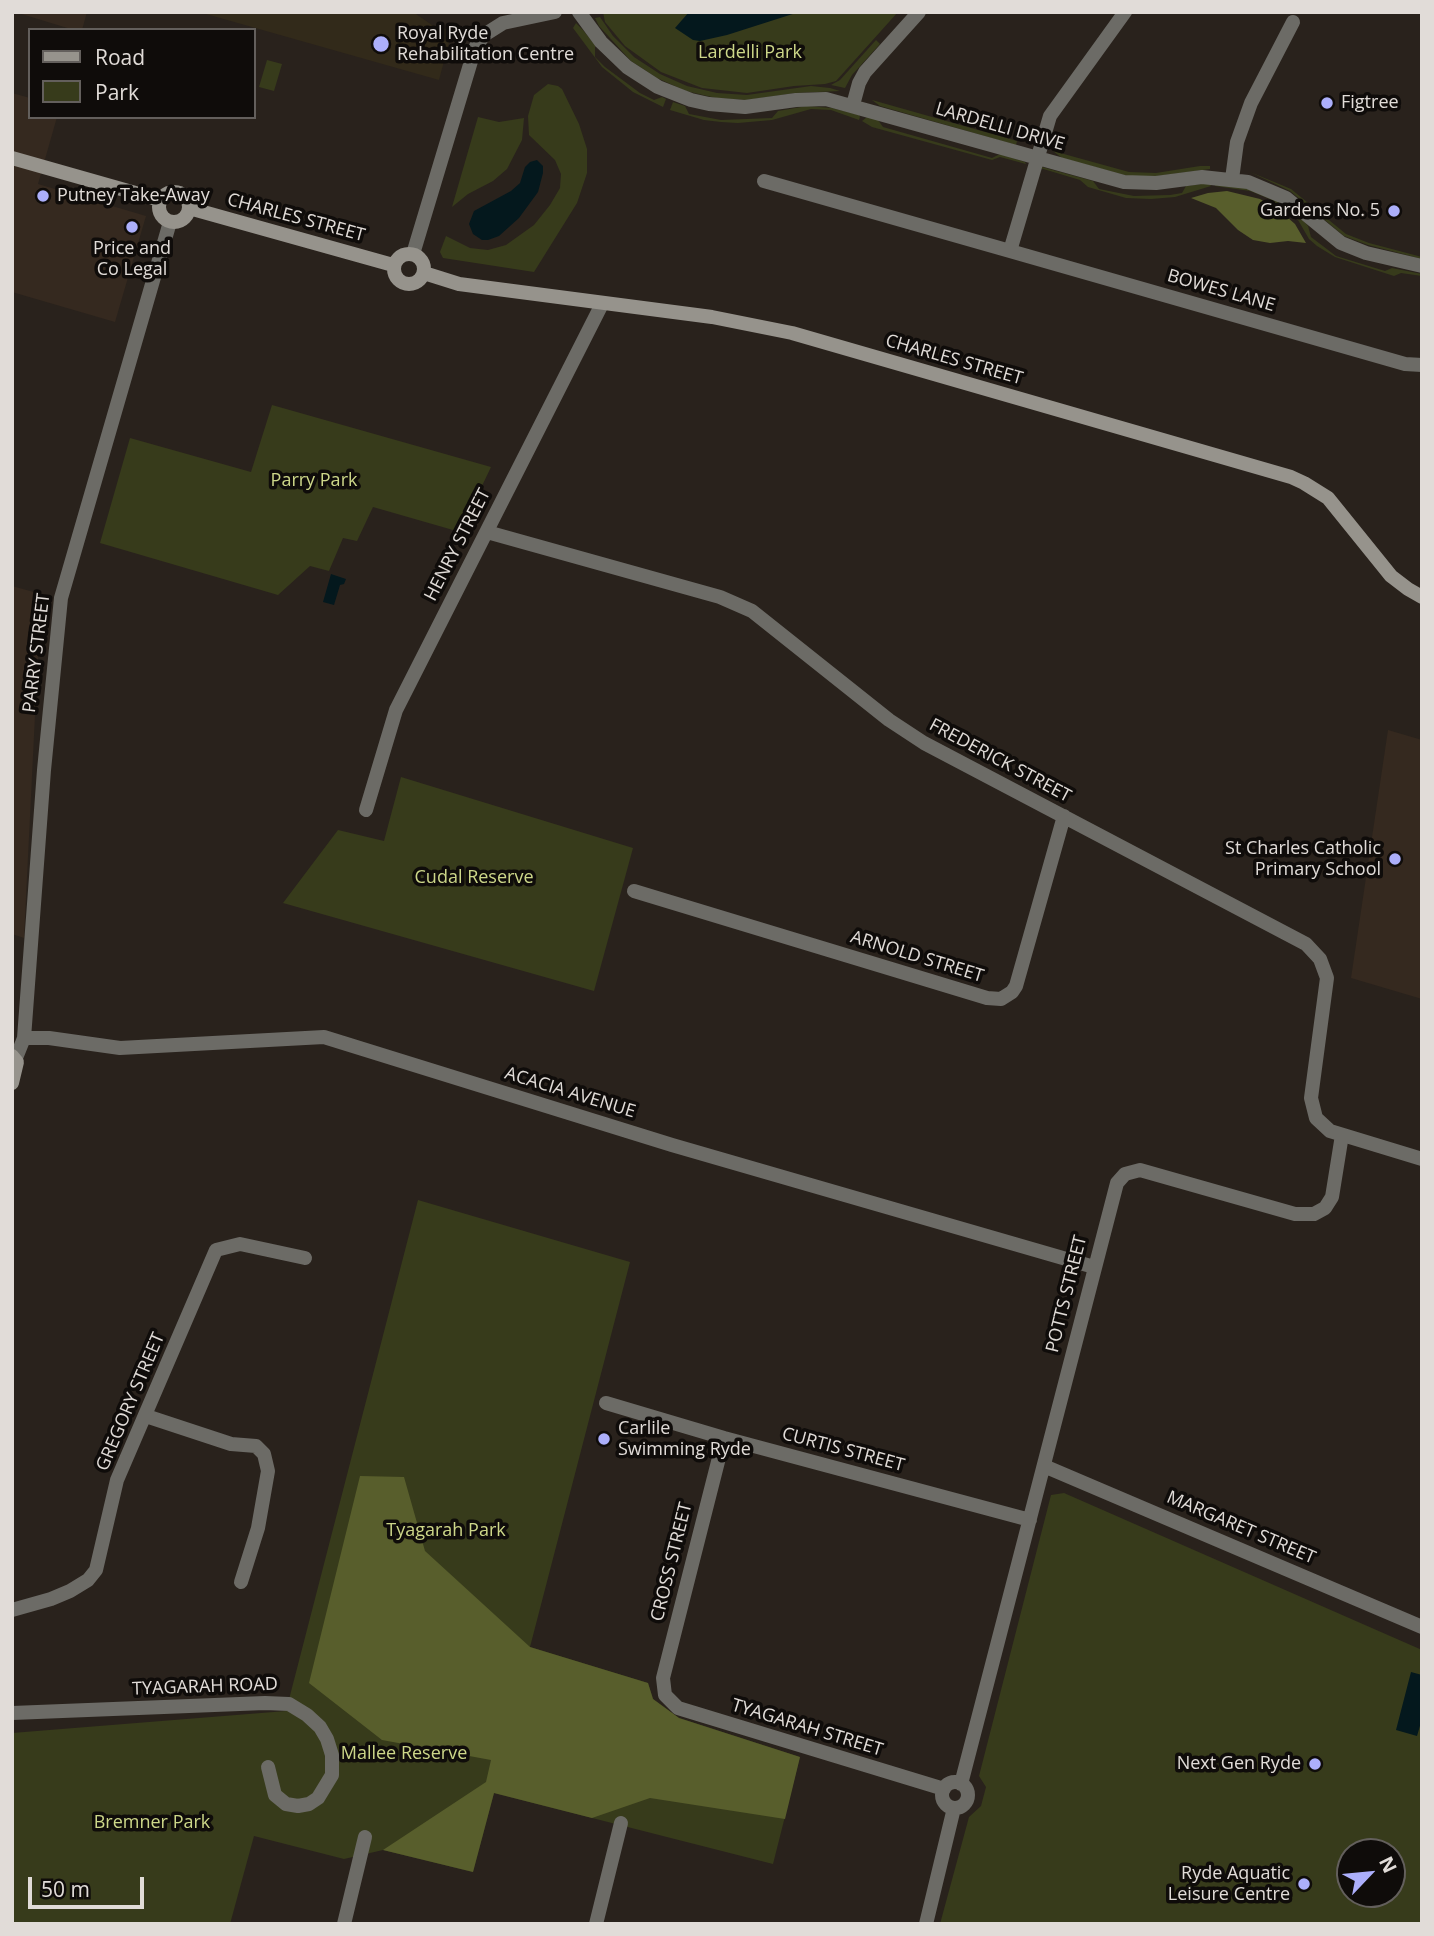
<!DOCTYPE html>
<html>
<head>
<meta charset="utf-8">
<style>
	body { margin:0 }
	#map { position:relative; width:1434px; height:1936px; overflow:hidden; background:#29221c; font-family:"Open Sans",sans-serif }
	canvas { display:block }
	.frame { position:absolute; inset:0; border:14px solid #e1dcd8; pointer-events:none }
	.legend { position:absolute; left:28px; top:28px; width:228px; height:91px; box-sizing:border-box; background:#0f0c0a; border:2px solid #635f5c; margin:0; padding:9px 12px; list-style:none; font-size:21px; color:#e1dcd8 }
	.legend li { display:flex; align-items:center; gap:14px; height:35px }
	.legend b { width:35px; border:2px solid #635f5c }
	.north { position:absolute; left:1336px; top:1838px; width:70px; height:70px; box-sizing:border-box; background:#0f0c0a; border:2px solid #635f5c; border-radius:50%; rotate:64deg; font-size:19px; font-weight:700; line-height:28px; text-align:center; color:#e1dcd8 }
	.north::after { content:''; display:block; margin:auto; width:24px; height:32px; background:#acaffb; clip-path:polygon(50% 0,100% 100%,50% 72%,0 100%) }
	.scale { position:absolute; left:28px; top:1877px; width:116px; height:32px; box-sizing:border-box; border:4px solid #e1dcd8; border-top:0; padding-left:9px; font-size:21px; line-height:24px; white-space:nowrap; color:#e1dcd8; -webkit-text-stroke:5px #0f0c0a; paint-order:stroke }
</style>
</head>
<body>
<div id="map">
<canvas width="1434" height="1936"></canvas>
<div class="frame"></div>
<ul class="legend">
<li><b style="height:9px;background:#96938c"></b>Road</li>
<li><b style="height:19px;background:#373b1b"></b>Park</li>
</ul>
<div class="north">N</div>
<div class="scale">50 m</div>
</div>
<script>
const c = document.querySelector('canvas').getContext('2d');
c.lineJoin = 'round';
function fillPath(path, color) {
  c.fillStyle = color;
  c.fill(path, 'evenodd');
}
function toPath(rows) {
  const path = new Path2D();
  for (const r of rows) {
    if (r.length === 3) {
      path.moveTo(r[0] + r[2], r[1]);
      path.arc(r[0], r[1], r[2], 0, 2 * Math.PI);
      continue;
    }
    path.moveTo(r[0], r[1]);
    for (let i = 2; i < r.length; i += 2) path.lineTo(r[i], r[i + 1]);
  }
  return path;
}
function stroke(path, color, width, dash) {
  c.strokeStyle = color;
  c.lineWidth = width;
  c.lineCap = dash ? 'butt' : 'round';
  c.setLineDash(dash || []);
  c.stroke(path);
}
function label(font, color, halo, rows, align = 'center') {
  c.font = font + ' "Open Sans",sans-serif';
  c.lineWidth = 7;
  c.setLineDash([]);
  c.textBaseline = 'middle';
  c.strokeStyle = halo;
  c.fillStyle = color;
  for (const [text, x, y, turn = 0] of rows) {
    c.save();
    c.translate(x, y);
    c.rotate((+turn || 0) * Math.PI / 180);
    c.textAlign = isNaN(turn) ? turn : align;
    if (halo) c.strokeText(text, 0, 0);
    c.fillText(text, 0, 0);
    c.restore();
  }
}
fillPath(toPath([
	[15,12,87,12,82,30,74,30],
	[12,93,30,98,30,117,57,117,38,184,146,216,115,322,12,292],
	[12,586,41,594,24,938,12,934],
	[1388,730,1422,740,1422,999,1351,978]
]), '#35291f');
fillPath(toPath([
	[199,12,413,12,432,25,452,31,439,80]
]), '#322a1a');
fillPath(toPath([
	[603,12,898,12,836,81,825,84,794,86,747,93,702,88,661,72,625,46,605,22],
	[600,17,613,36,634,57,660,74,687,86,717,93,747,95,811,86,830,88,840,91,795,93,747,100,716,98,686,91,657,78,631,61,599,26,595,18],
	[576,23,583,30,595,45,595,57,605,67,640,93,654,100,662,97,666,99,663,107,633,92,602,67,573,28],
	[876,40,880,44,852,75,845,88,831,85,840,80],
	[267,60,282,64,274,91,259,87],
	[548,84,558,86,562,89,579,124,587,149,587,173,577,203,534,272,443,258,440,252,446,236,470,248,488,250,506,245,534,225,550,205,560,188,561,174,555,160,529,135,528,116,534,95],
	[872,100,1017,141,1016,145,880,106],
	[673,102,685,106,689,114,721,120,772,118,778,111,807,106,832,108,859,115,860,117,859,120,831,110,811,109,772,120,738,123,721,122,704,120,670,110],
	[478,117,499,122,524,118,522,140,507,169,493,181,468,194,452,207],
	[867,117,878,120,883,127,992,158,1000,154,1025,162,1026,164,1000,157,992,160,872,127,862,121],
	[1053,151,1129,172,1156,173,1200,166,1210,166,1210,169,1157,176,1128,176,1062,158],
	[1042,167,1093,181,1099,189,1134,196,1170,195,1182,193,1186,186,1202,184,1210,184,1211,186,1175,197,1151,199,1126,198,1088,187,1080,180,1040,168],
	[1250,172,1291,189,1346,234,1369,243,1422,257,1422,259,1368,245,1344,236,1290,191],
	[1215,184,1240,186,1273,198,1301,218,1308,226,1311,237,1336,256,1385,271,1392,268,1422,274,1422,276,1401,273,1394,276,1335,257,1317,246,1309,239,1298,220,1272,200,1250,191,1215,186],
	[272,405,491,467,460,532,373,507,357,541,343,538,329,571,310,566,278,595,100,543,130,438,251,472],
	[401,777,633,848,594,991,283,903,338,830,384,841],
	[418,1200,630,1262,530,1647,648,1683,653,1699,679,1718,800,1757,773,1864,494,1793,473,1872,383,1850,344,1859,254,1836,230,1924,12,1924,12,1733,286,1711],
	[1064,1493,1422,1650,1422,1924,940,1924,969,1817,981,1806,986,1787,979,1776,1051,1495],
	[1350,1852,1392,1852,1392,1894,1350,1894]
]), '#373b1b');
fillPath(toPath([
	[1227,191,1260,199,1279,210,1295,224,1306,243,1288,241,1270,243,1253,240,1238,230,1216,208,1191,198,1208,193],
	[360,1476,404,1477,425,1551,530,1647,648,1683,653,1699,679,1718,800,1757,785,1819,650,1798,592,1818,494,1793,473,1872,383,1850,486,1782,491,1760,382,1740,309,1683]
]), '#585e2c');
fillPath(toPath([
	[689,12,799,12,727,35,700,41,693,40,675,28],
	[537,160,543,166,543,173,538,192,519,218,499,236,488,240,482,240,473,234,469,224,474,211,511,191,520,183,525,167,530,162],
	[331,574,346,579,344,584,340,585,334,605,323,602],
	[1411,1672,1422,1675,1422,1719,1417,1736,1396,1730]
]), '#04181d');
stroke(toPath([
	[579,12,601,42,627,67,658,87,691,100,709,104,745,107,796,100,826,99,1124,182,1156,183,1202,177,1248,182,1286,198,1341,243,1366,253,1422,266],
	[853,105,859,83,865,72,919,12],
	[1232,179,1237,142,1251,103,1293,22],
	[764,181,1010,251,1050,116,1125,12],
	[1010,251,1405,364,1422,365],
	[413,254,475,48,484,35,503,23,555,12],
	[487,532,720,597,752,611,889,720,924,743,1306,944,1320,959,1327,978,1311,1098,1316,1118,1330,1131,1422,1159],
	[366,810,396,710,602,304],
	[634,891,987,998,1001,999,1012,992,1016,986,1064,816],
	[24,1038,49,1038,120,1048,324,1037,672,1145,1094,1267],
	[16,1058,24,1038,44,770,61,598,170,222],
	[606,1403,724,1438,1030,1520],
	[146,1416,231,1444,256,1446,264,1454,268,1471,258,1528,241,1582],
	[724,1438,663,1678,665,1695,678,1708,944,1789],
	[1044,1466,1422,1627],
	[12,1610,51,1599,70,1591,88,1580,96,1570,117,1480,216,1250,240,1244,305,1258],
	[12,1713,265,1703,289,1704,307,1715,320,1727,327,1739,332,1755,332,1775,318,1798,309,1804,298,1806,286,1804,275,1795,268,1767],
	[955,1795,13],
	[961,1784,1117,1183,1125,1174,1140,1170,1295,1214,1314,1214,1325,1208,1332,1197,1342,1135],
	[344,1924,365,1837],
	[596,1924,621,1823],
	[926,1924,954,1808]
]), '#6c6b66', 14);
stroke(toPath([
	[12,158,160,200],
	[174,207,15],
	[189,208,393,265],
	[409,269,15],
	[424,273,459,284,712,317,792,333,1291,477,1304,483,1328,498,1391,576,1408,589,1422,597],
	[12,1056,17,1062,12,1083]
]), '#96938c', 14);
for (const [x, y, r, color] of [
	[381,44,9,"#acaffb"],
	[1327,103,7,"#acaffb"],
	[43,196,7,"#acaffb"],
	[1394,211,7,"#acaffb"],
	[132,227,7,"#acaffb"],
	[1395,859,7,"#acaffb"],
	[604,1439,7,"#acaffb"],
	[1315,1764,7,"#acaffb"],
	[1304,1884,7,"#acaffb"]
]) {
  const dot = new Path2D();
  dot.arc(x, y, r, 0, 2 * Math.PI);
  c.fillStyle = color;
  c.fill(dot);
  stroke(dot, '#0f0c0a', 2.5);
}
label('18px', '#e1dcd8', '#0f0c0a', [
	["Royal Ryde",397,34],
	["Rehabilitation Centre",397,55],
	["Figtree",1341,103],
	["Putney Take-Away",57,196],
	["Gardens No. 5",1380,211,"right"],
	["Price and",132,249,"center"],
	["Co Legal",132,270,"center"],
	["St Charles Catholic",1381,849,"right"],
	["Primary School",1381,870,"right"],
	["Carlile",618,1429],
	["Swimming Ryde",618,1450],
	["Next Gen Ryde",1301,1764,"right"],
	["Ryde Aquatic",1290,1874,"right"],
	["Leisure Centre",1290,1895,"right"]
], 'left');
label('18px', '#cdd789', '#0f0c0a', [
	["Lardelli Park",750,53],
	["Parry Park",314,481],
	["Cudal Reserve",474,878],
	["Tyagarah Park",446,1531],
	["Mallee Reserve",404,1754],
	["Bremner Park",152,1823]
]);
label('18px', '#e1dcd8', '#0f0c0a', [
	["LARDELLI DRIVE",1000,127,16],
	["CHARLES STREET",296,218,15],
	["BOWES LANE",1221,291,16],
	["CHARLES STREET",954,360,16],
	["HENRY STREET",458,545,-63],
	["PARRY STREET",37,653,-83],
	["FREDERICK STREET",1000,761,28],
	["ARNOLD STREET",917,957,17],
	["ACACIA AVENUE",570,1093,17],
	["POTTS STREET",1067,1294,-76],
	["GREGORY STREET",131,1402,-67],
	["CURTIS STREET",843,1450,15],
	["MARGARET STREET",1241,1528,23],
	["CROSS STREET",672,1562,-76],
	["TYAGARAH ROAD",205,1687,-2],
	["TYAGARAH STREET",807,1728,17]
]);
</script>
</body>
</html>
